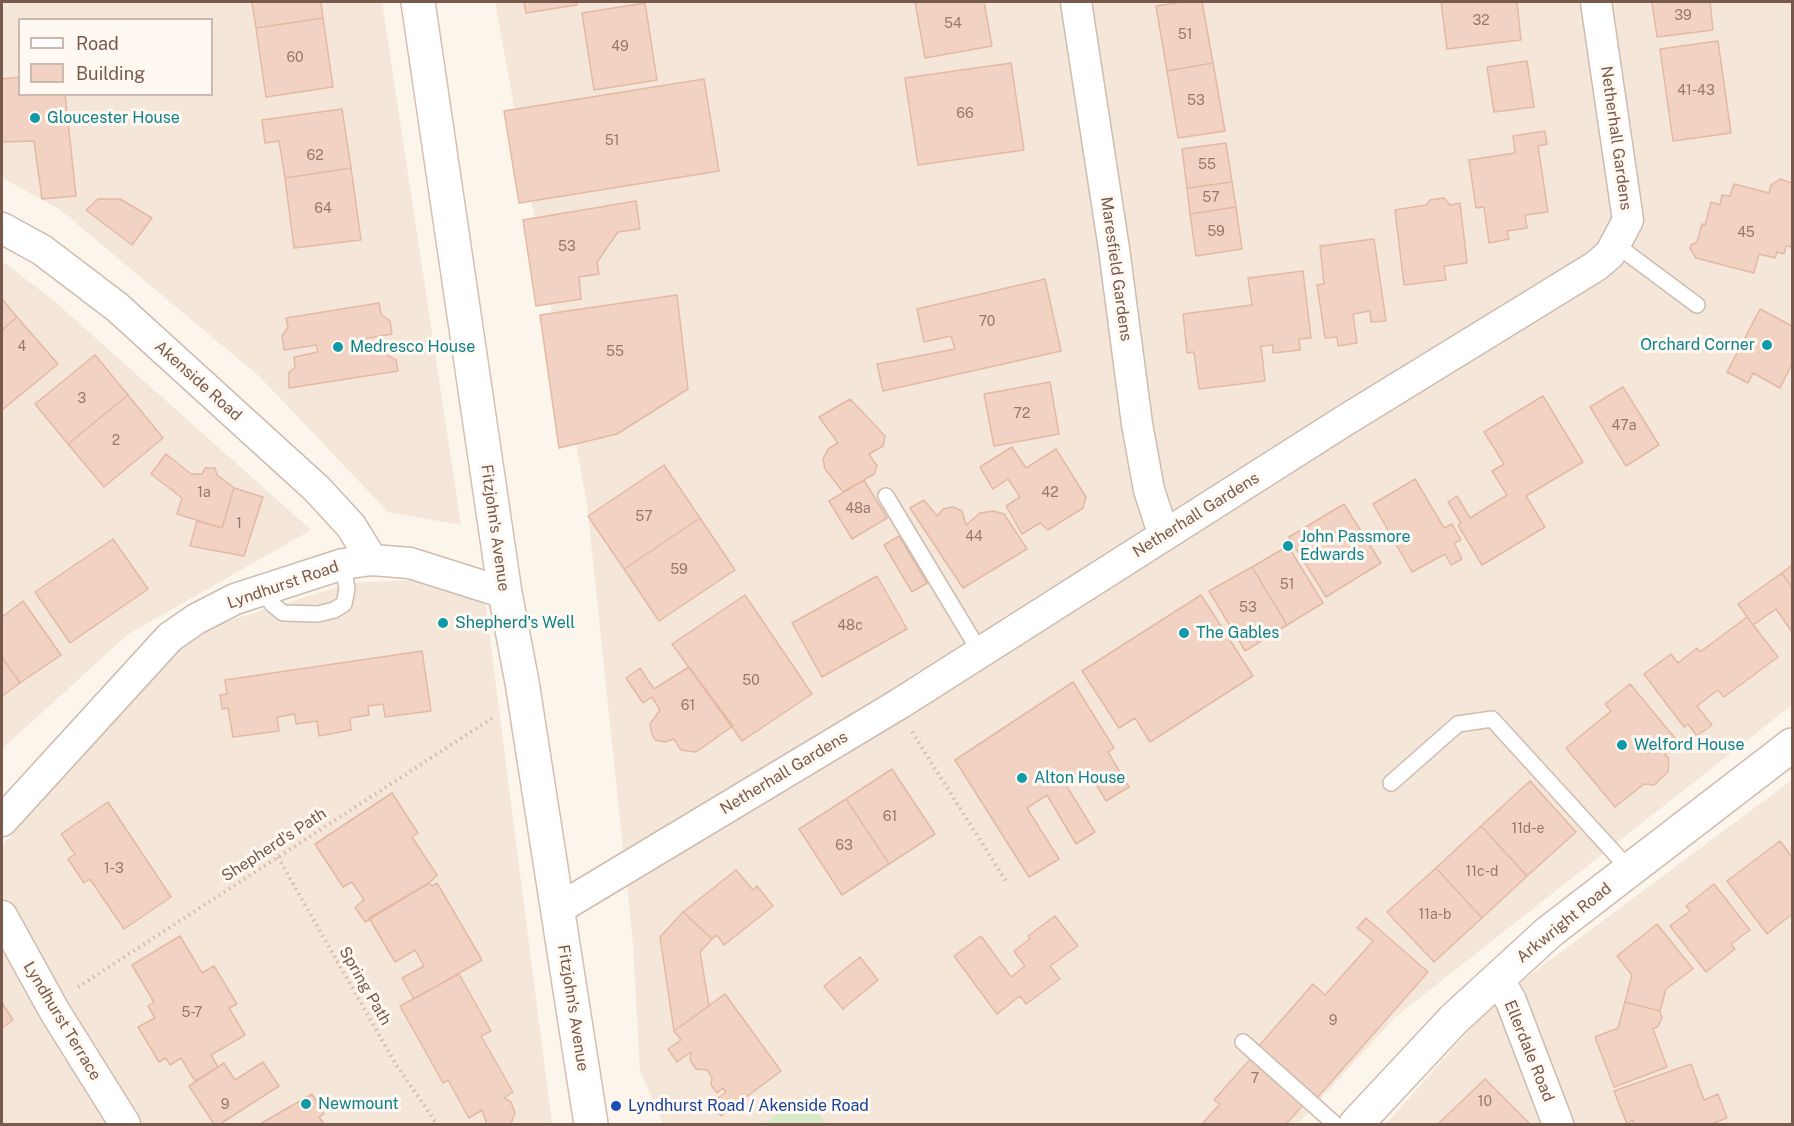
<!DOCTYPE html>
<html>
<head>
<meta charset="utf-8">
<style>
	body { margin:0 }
	#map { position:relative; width:1794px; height:1126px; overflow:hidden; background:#fcf5eb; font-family:"Public Sans",sans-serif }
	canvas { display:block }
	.frame { position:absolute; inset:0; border:3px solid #785a4d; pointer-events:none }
	.legend { position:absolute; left:18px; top:18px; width:195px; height:78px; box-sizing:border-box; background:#fff9f2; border:2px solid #c9b9b0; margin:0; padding:8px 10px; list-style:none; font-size:18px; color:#785a4d }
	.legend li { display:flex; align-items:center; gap:12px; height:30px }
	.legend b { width:30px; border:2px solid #c9b9b0 }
</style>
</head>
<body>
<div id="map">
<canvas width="1794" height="1126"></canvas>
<div class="frame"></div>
<ul class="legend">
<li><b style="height:8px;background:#fff"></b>Road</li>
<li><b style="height:16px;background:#f2d3c3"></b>Building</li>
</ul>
</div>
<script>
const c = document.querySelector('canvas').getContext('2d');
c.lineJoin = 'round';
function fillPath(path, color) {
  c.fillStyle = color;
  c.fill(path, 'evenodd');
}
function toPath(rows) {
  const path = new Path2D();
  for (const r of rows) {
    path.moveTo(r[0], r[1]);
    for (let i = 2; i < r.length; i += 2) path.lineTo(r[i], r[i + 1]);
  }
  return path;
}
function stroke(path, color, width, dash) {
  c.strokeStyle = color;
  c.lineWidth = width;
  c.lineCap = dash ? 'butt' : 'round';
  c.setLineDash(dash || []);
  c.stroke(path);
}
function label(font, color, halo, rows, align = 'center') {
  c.font = font + ' "Public Sans",sans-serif';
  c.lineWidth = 6;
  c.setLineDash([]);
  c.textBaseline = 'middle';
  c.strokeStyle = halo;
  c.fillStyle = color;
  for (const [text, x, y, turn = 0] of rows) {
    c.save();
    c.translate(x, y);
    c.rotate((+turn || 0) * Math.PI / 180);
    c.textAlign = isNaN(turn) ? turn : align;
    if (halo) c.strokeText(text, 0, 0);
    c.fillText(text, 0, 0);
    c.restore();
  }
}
fillPath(toPath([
	[2,2,382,2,461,525,388,512,260,377,59,209,2,178],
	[20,20,212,20,212,94,20,94],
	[495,2,1792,2,1792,705,1394,1018,1298,1124,663,1124,640,1071,633,944,587,504],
	[2,261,53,300,311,530,127,635,2,749],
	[482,576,552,1124,2,1124,2,846,196,631,351,583],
	[1792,780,1792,1124,1386,1124,1495,1001]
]), '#f4e6d9');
fillPath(toPath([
	[806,1095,826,1124,763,1124]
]), '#d8ebc9');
const building = toPath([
	[252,2,321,2,323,18,256,28,252,2],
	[524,2,577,2,577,5,526,13,524,2],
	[915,2,984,2,992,46,925,58,915,2],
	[1182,2,1202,2,1213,63,1167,71,1156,6,1182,2],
	[1441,2,1517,2,1521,40,1447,49,1441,2],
	[1652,2,1710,2,1713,30,1657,37,1652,2],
	[645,3,657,80,594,90,582,13,645,3],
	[323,18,333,87,266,97,256,28,323,18],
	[1718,41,1731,133,1673,141,1660,49,1718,41],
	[1527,61,1534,107,1494,112,1487,67,1527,61],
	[1011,63,1024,150,918,165,905,78,1011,63],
	[1213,63,1225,131,1178,138,1167,71,1213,63],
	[20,77,20,94,65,94,76,196,42,199,34,141,2,142,2,79,20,77],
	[704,79,719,171,519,203,504,111,704,79],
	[342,109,351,168,285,178,279,141,265,143,262,120,342,109],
	[1545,131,1547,144,1538,146,1548,212,1525,215,1527,228,1507,231,1509,239,1489,243,1484,207,1476,208,1469,160,1515,153,1513,136,1545,131],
	[1226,143,1232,182,1187,188,1182,149,1226,143],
	[351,168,361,240,294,248,285,178,351,168],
	[1780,179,1792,183,1792,247,1786,246,1784,254,1777,252,1775,258,1759,254,1754,273,1696,258,1690,248,1691,245,1697,242,1702,224,1705,225,1711,202,1720,205,1722,195,1730,196,1734,184,1769,193,1771,185,1780,179],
	[1232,182,1236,207,1190,214,1187,188,1232,182],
	[1444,198,1450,205,1460,203,1467,263,1444,266,1446,280,1404,285,1395,210,1426,205,1430,200,1444,198],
	[98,199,120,199,152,218,132,245,86,210,98,199],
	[636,201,640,229,618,232,597,262,599,274,579,277,581,299,536,306,523,220,636,201],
	[1236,207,1242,249,1196,256,1190,214,1236,207],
	[1374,239,1386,321,1371,322,1370,311,1353,314,1357,343,1338,346,1337,337,1325,338,1317,285,1324,284,1320,246,1374,239],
	[1303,271,1311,338,1299,339,1300,350,1273,353,1273,345,1261,346,1265,381,1199,389,1194,352,1187,353,1183,314,1252,305,1248,278,1303,271],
	[1045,279,1061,351,883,391,877,364,955,349,951,336,924,342,917,309,1045,279],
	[677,295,688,389,617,434,559,448,540,315,677,295],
	[2,299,17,317,2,330,2,299],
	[379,303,381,314,390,321,392,334,359,340,360,349,383,345,387,355,396,360,398,371,289,388,289,372,295,368,294,357,318,352,316,345,284,350,282,336,288,327,286,318,379,303],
	[1760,309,1792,326,1792,364,1780,388,1753,373,1748,383,1727,372,1760,309],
	[17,317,58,364,2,410,2,330,17,317],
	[95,355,128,395,68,444,35,404,95,355],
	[1050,382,1059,434,994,446,984,394,1050,382],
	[1623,387,1659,445,1626,466,1590,407,1623,387],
	[128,395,163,438,104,487,68,444,128,395],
	[1543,396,1583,462,1526,496,1545,527,1482,565,1458,525,1461,523,1448,502,1457,496,1470,518,1507,495,1492,471,1504,464,1484,432,1543,396],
	[850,399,885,436,883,446,869,454,877,466,874,474,843,492,825,469,823,459,828,449,838,443,819,417,850,399],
	[1012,447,1026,468,1056,449,1086,497,1083,508,1048,530,1040,523,1022,534,1006,506,1020,497,1008,479,993,489,980,467,1012,447],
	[166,454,191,474,202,474,205,468,215,468,217,475,234,488,222,528,177,514,182,498,151,474,166,454],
	[664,465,700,518,624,569,588,516,664,465],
	[1415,479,1444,528,1452,524,1461,540,1454,543,1462,559,1451,565,1445,554,1412,572,1373,504,1415,479],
	[864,480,887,518,852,539,829,501,864,480],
	[234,488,263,497,244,556,190,546,197,521,222,528,234,488],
	[924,500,937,516,943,509,953,507,962,511,966,525,980,513,993,511,1004,514,1027,549,963,588,910,508,924,500],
	[1344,504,1381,563,1326,597,1289,537,1344,504],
	[700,518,735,570,659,621,624,569,700,518],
	[899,536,927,583,912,592,884,545,899,536],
	[113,539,148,589,70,643,35,592,113,539],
	[1288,546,1323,603,1287,625,1252,567,1288,546],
	[1792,565,1792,588,1782,573,1792,565],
	[1252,567,1287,625,1245,651,1209,591,1252,567],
	[1782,573,1792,588,1792,632,1776,609,1753,625,1738,604,1782,573],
	[877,576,907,629,822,677,792,623,877,576],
	[745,595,812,694,742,741,672,644,745,595],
	[1201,595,1253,676,1150,742,1135,718,1119,728,1082,671,1201,595],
	[23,601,61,655,20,683,2,657,2,617,23,601],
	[1747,617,1778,657,1724,697,1718,690,1697,706,1712,725,1697,736,1688,724,1684,727,1644,674,1671,654,1678,663,1697,648,1700,652,1747,617],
	[422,651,431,711,385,717,383,704,368,706,369,715,350,718,351,730,319,736,317,721,296,724,295,714,277,717,279,731,233,737,228,708,222,709,220,695,227,694,225,680,422,651],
	[2,657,20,683,2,696,2,657],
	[689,667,733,726,696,752,681,750,674,739,665,742,655,740,652,734,650,724,660,710,652,697,643,703,626,678,640,668,654,689,689,667],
	[1073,682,1114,748,1108,752,1129,787,1106,801,1088,771,1066,785,1095,832,1076,844,1047,795,1027,808,1059,859,1029,877,955,760,1073,682],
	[1630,684,1679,743,1665,754,1669,759,1668,772,1654,785,1644,784,1615,807,1566,748,1611,711,1605,704,1630,684],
	[892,769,935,834,889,864,846,799,892,769],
	[1530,781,1576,832,1527,876,1481,826,1530,781],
	[392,793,418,833,412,837,437,875,429,883,365,922,355,907,364,900,352,882,343,887,315,844,392,793],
	[846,799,889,864,842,895,799,829,846,799],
	[108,802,171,897,124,929,90,879,84,883,68,859,75,854,61,834,108,802],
	[1481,826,1527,876,1482,918,1436,868,1481,826],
	[1780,841,1792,857,1792,914,1767,934,1727,881,1780,841],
	[1436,868,1482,918,1434,962,1387,912,1436,868],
	[736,870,753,890,757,886,773,906,724,945,717,935,712,939,683,912,736,870],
	[429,883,432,886,437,883,482,960,414,999,402,978,424,966,415,950,395,962,369,918,429,883],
	[1714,884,1750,930,1731,944,1735,949,1706,972,1670,926,1690,911,1686,906,1714,884],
	[683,912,712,939,700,952,709,1006,674,1031,660,937,683,912],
	[1055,916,1078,946,1050,966,1060,979,1026,1004,1020,996,997,1014,954,956,981,936,1011,977,1025,966,1014,951,1030,939,1028,936,1055,916],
	[1366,918,1428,972,1317,1098,1258,1047,1313,984,1325,995,1373,941,1357,928,1366,918],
	[1657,924,1693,969,1666,989,1660,1011,1625,1002,1632,975,1617,956,1657,924],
	[180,936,202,973,214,966,237,1004,229,1008,245,1035,211,1055,218,1067,195,1081,181,1058,170,1065,166,1058,159,1062,138,1027,155,1018,148,1006,154,1002,132,965,180,936],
	[860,957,878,980,843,1009,824,986,860,957],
	[459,974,491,1031,481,1036,513,1092,504,1098,511,1102,515,1113,511,1123,508,1124,487,1124,482,1110,469,1118,448,1080,443,1083,400,1006,459,974],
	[725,994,781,1071,721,1116,711,1103,726,1092,723,1088,717,1093,711,1085,712,1077,707,1070,696,1069,690,1060,691,1052,677,1062,668,1049,681,1040,674,1031,725,994],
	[1625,1002,1660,1011,1662,1018,1658,1026,1653,1029,1667,1067,1614,1087,1595,1037,1618,1028,1625,1002],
	[2,1003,13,1020,2,1028,2,1003],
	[1252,1057,1305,1103,1286,1124,1202,1124,1220,1104,1214,1100,1252,1057],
	[263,1062,279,1086,220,1124,214,1124,189,1086,224,1063,235,1080,263,1062],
	[1691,1064,1704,1100,1718,1094,1727,1118,1711,1124,1634,1124,1633,1120,1627,1124,1614,1091,1691,1064],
	[1485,1079,1530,1124,1438,1124,1485,1079],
	[312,1094,324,1114,319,1117,324,1124,260,1124,312,1094]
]);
fillPath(building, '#f2d3c3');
stroke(building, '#e4b8a3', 1.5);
const service = toPath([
	[1615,244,1697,305],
	[886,496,980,652],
	[263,591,272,604,283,613,318,614,334,610,344,604,347,589,343,564],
	[1391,783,1458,724,1492,719,1630,870],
	[1243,1042,1335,1124]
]);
const minor = toPath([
	[1076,2,1114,249,1137,424,1149,490,1164,536],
	[2,228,42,250,117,307,317,489,351,526,372,560],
	[2,821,170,637,196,619,235,599,343,564,372,560,410,563,505,593],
	[558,909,899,704,1344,421,1596,266,1610,254,1628,220,1596,2],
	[2,916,55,1012,125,1124],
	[1498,978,1511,1001,1558,1124]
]);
const tertiary = toPath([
	[1356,1124,1454,1019,1549,932,1792,745]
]);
const secondary = toPath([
	[418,2,505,593,522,682,591,1124]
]);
stroke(service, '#cfbcaf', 18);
stroke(minor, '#cfbcaf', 33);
stroke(tertiary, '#cfbcaf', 36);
stroke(secondary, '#d5beb0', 36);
stroke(toPath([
	[912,732,1006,881],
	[278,857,395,1063,437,1124],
	[78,987,494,717]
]), '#d7b6a5', 4, [1.5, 4.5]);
stroke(service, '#fff', 15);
stroke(minor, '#fff', 30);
stroke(tertiary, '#fff', 33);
stroke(secondary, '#fff', 33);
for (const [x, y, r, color] of [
	[35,118,6,"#0f9aa8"],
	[1767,345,6,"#0f9aa8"],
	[338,347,6,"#0f9aa8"],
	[1288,546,6,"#0f9aa8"],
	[443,623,6,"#0f9aa8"],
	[1184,633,6,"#0f9aa8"],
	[1622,745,6,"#0f9aa8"],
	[1022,778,6,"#0f9aa8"],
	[306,1104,6,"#0f9aa8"],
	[616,1106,6,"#1a4fb4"]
]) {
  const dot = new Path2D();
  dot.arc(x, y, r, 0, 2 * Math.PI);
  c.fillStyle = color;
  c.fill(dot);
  stroke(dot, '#fff9f2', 2);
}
label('14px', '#96786a', null, [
	["39",1683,16],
	["32",1481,21],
	["54",953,24],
	["51",1185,35],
	["49",620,47],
	["60",295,58],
	["41-43",1696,91],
	["53",1196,101],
	["66",965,114],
	["51",612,141],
	["62",315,156],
	["55",1207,165],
	["57",1211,198],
	["64",323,209],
	["59",1216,232],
	["45",1746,233],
	["53",567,247],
	["70",987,322],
	["4",22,347],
	["55",615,352],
	["3",82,399],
	["72",1022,414],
	["47a",1624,426],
	["2",116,441],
	["1a",204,493],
	["42",1050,493],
	["48a",858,509],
	["57",644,517],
	["1",239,524],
	["44",974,537],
	["59",679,570],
	["51",1287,585],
	["53",1248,608],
	["48c",850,626],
	["50",751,681],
	["61",688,706],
	["61",890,817],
	["11d-e",1528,829],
	["63",844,846],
	["1-3",114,869],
	["11c-d",1482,872],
	["11a-b",1435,915],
	["5-7",192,1013],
	["9",1333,1021],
	["7",1255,1079],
	["10",1485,1102],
	["9",225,1105]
]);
label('16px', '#0d838f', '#fff9f2', [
	["Gloucester House",47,118],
	["Orchard Corner",1755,345,"right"],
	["Medresco House",350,347],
	["John Passmore",1300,537],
	["Edwards",1300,555],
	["Shepherd's Well",455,623],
	["The Gables",1196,633],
	["Welford House",1634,745],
	["Alton House",1034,778],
	["Newmount",318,1104]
], 'left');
label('16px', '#785a4d', '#fff9f2', [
	["Netherhall Gardens",1616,138,82],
	["Maresfield Gardens",1116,269,82],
	["Akenside Road",198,381,42],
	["Netherhall Gardens",1196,515,-32],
	["Fitzjohn's Avenue",495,528,82],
	["Lyndhurst Road",283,585,-19],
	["Netherhall Gardens",784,773,-31],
	["Shepherd's Path",274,845,-33],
	["Arkwright Road",1564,923,-39],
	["Spring Path",365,986,60],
	["Fitzjohn's Avenue",573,1008,81],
	["Lyndhurst Terrace",62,1021,59],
	["Ellerdale Road",1529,1051,68]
]);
label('16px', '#164399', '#fff9f2', [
	["Lyndhurst Road / Akenside Road",628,1106]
], 'left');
</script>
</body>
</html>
